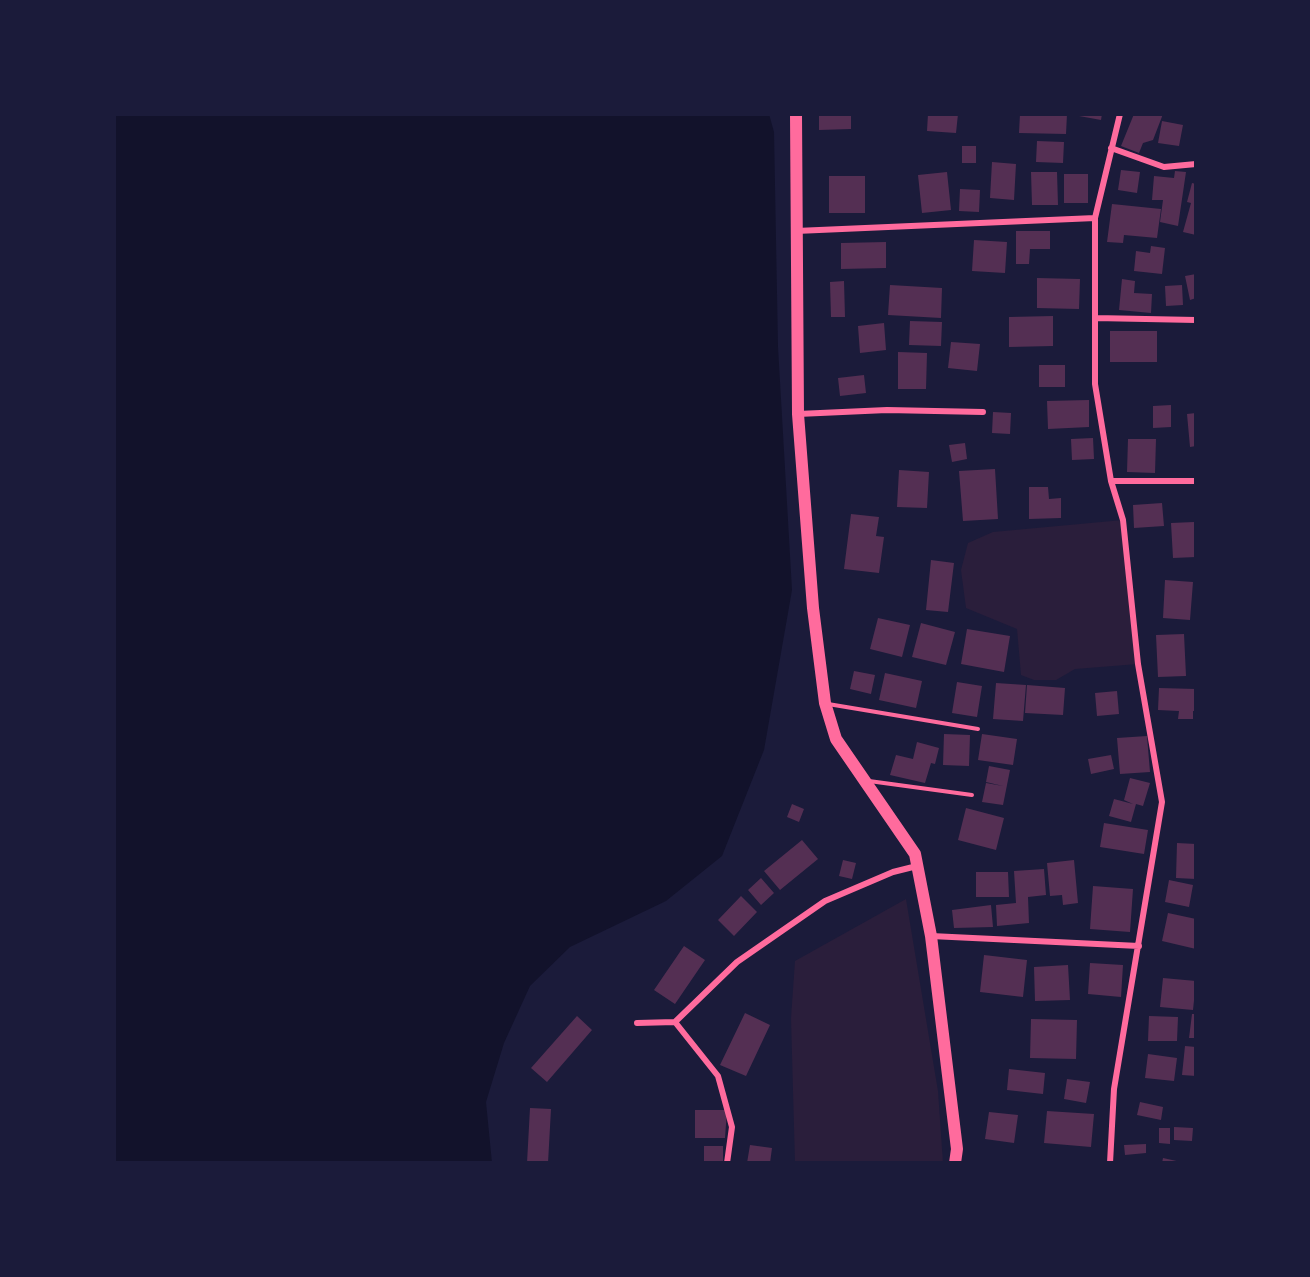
<!DOCTYPE html>
<html>
<head>
<meta charset="utf-8">
<style>
	body { margin:0 }
	#map { position:relative; width:1310px; height:1277px; overflow:hidden; background:#1b1b3a; font-family:"Public Sans",sans-serif }
	canvas { display:block }
	.frame { position:absolute; inset:0; border:116px solid #1b1b3a; pointer-events:none }
</style>
</head>
<body>
<div id="map">
<canvas width="1310" height="1277"></canvas>
<div class="frame"></div>
</div>
<script>
const c = document.querySelector('canvas').getContext('2d');
c.lineJoin = 'round';
function fillPath(path, color) {
  c.fillStyle = color;
  c.fill(path, 'evenodd');
}
function toPath(rows) {
  const path = new Path2D();
  for (const r of rows) {
    path.moveTo(r[0], r[1]);
    for (let i = 2; i < r.length; i += 2) path.lineTo(r[i], r[i + 1]);
  }
  return path;
}
function stroke(path, color, width, dash) {
  c.strokeStyle = color;
  c.lineWidth = width;
  c.lineCap = dash ? 'butt' : 'round';
  c.setLineDash(dash || []);
  c.stroke(path);
}
fillPath(toPath([
	[1123,520,1138,664,1075,669,1056,680,1034,680,1021,675,1017,629,966,608,961,570,968,543,993,532],
	[906,899,938,1091,943,1163,795,1163,791,1018,795,961]
]), '#2a1e3b');
fillPath(toPath([
	[114,114,769,114,774,132,778,347,792,590,764,750,722,856,666,901,570,947,530,986,504,1043,486,1102,492,1163,114,1163]
]), '#12122b');
fillPath(toPath([
	[819,114,851,114,851,129,819,130],
	[928,114,958,114,956,133,927,131],
	[1020,114,1067,114,1066,134,1019,133],
	[1068,114,1102,114,1101,120],
	[1134,114,1163,114,1153,140,1143,143,1139,153,1121,146],
	[1162,121,1183,125,1179,146,1158,143],
	[1037,141,1064,142,1063,163,1036,162],
	[962,146,976,146,976,163,962,163],
	[992,162,1016,164,1014,200,990,198],
	[1121,170,1140,172,1137,193,1118,190],
	[1175,171,1186,172,1178,226,1160,222,1163,200,1152,200,1154,176,1174,178],
	[947,172,951,210,922,213,918,175],
	[1031,172,1057,172,1058,205,1032,205],
	[1064,174,1088,174,1088,203,1064,203],
	[829,176,865,176,865,213,829,213],
	[1192,183,1196,184,1196,235,1183,232,1191,203,1187,202],
	[960,189,980,190,979,212,959,211],
	[1112,204,1161,209,1157,238,1124,235,1123,243,1107,242],
	[1016,231,1050,231,1050,249,1030,249,1029,264,1016,264],
	[974,240,1007,242,1005,273,972,271],
	[886,242,886,268,841,269,841,243],
	[1151,246,1165,248,1162,274,1134,271,1136,251,1150,253],
	[1196,274,1196,298,1190,300,1185,276],
	[1037,278,1080,279,1079,309,1037,308],
	[1122,279,1135,281,1134,293,1152,294,1151,313,1119,310],
	[844,281,845,317,831,317,830,282],
	[890,285,942,288,941,318,888,315],
	[1182,285,1183,305,1166,306,1165,286],
	[1053,316,1053,346,1009,347,1009,317],
	[910,321,942,322,941,346,909,345],
	[884,323,886,350,860,353,858,326],
	[1110,331,1157,331,1157,362,1110,362],
	[951,342,980,344,977,371,948,368],
	[898,352,927,353,926,389,898,389],
	[1039,365,1065,365,1065,387,1039,387],
	[864,375,866,393,840,396,838,378],
	[1089,400,1089,427,1048,429,1047,401],
	[1171,405,1171,427,1153,428,1153,406],
	[993,412,1011,413,1010,434,992,433],
	[1196,413,1196,446,1190,447,1187,414],
	[1093,438,1094,459,1072,460,1071,439],
	[1128,439,1156,439,1155,473,1127,472],
	[965,443,967,459,952,462,949,445],
	[995,469,998,519,963,521,959,471],
	[899,470,929,472,927,508,897,507],
	[1029,487,1048,487,1049,499,1061,498,1061,518,1029,519],
	[1162,503,1164,526,1134,528,1133,505],
	[851,514,879,517,876,536,884,537,879,573,844,569],
	[1194,522,1196,557,1173,558,1171,523],
	[931,560,954,563,948,612,926,610],
	[1165,580,1193,582,1190,620,1163,618],
	[878,618,910,625,902,657,870,649],
	[921,623,955,632,946,665,912,657],
	[967,629,1010,636,1004,672,961,664],
	[1184,634,1186,676,1158,677,1156,635],
	[854,671,875,675,871,694,850,689],
	[885,673,922,681,916,708,879,700],
	[957,682,982,686,977,717,952,713],
	[996,683,1026,685,1023,721,993,719],
	[1027,685,1065,688,1063,715,1025,713],
	[1159,688,1196,689,1196,711,1193,711,1193,719,1178,719,1179,711,1158,710],
	[1117,691,1119,714,1097,716,1095,693],
	[944,734,970,735,969,766,943,765],
	[982,734,1017,739,1013,765,978,760],
	[1147,736,1150,772,1120,774,1117,738],
	[917,742,939,748,935,764,931,763,925,783,890,775,896,755,913,759],
	[1111,755,1114,769,1091,774,1088,759],
	[989,766,1010,770,1003,805,982,802,986,783,1003,786,986,782],
	[1130,778,1150,783,1143,806,1136,804,1131,822,1109,816,1114,799,1133,804,1124,800],
	[792,804,804,809,799,822,787,817],
	[966,808,1004,818,996,850,958,840],
	[1104,823,1148,830,1144,854,1100,847],
	[802,840,818,859,780,890,764,871],
	[1177,843,1196,844,1196,879,1176,878],
	[843,860,856,863,852,879,839,876],
	[1074,860,1078,903,1063,905,1062,895,1050,896,1047,863],
	[1044,869,1046,895,1028,897,1029,923,997,926,996,905,1016,903,1014,871],
	[976,872,1008,872,1009,897,976,897],
	[761,878,774,893,761,905,748,890],
	[1169,880,1193,885,1189,907,1165,902],
	[1093,886,1133,889,1130,932,1090,929],
	[741,896,757,912,734,936,718,920],
	[991,905,993,927,954,928,952,910],
	[1168,913,1196,919,1196,949,1162,941],
	[684,946,705,960,675,1004,654,990],
	[984,955,1027,960,1023,997,980,992],
	[1090,963,1123,965,1121,997,1088,994],
	[1068,965,1070,1000,1035,1001,1034,967],
	[1163,978,1196,981,1193,1010,1160,1007],
	[745,1013,770,1025,746,1076,720,1065],
	[1192,1014,1196,1014,1196,1038,1189,1038],
	[577,1016,592,1030,547,1082,531,1068],
	[1149,1016,1178,1017,1177,1041,1148,1041],
	[1031,1019,1077,1020,1076,1059,1030,1058],
	[1185,1046,1196,1047,1196,1076,1182,1075],
	[1148,1054,1177,1058,1174,1081,1145,1078],
	[1009,1069,1045,1073,1043,1094,1007,1090],
	[1067,1079,1090,1082,1086,1103,1064,1099],
	[1140,1102,1163,1107,1161,1120,1137,1115],
	[530,1108,551,1109,548,1163,527,1163],
	[695,1110,727,1110,725,1138,695,1138],
	[1047,1111,1094,1114,1091,1147,1044,1143],
	[989,1112,1018,1115,1014,1143,985,1139],
	[1174,1127,1193,1128,1192,1141,1174,1140],
	[1159,1128,1170,1128,1170,1144,1159,1143],
	[1146,1144,1146,1153,1125,1155,1124,1145],
	[750,1145,772,1148,770,1163,747,1163],
	[704,1146,723,1146,723,1163,704,1163],
	[1163,1158,1181,1162,1181,1163,1162,1163]
]), '#542f53');
stroke(toPath([
	[828,704,978,729],
	[869,781,972,795]
]), '#ff6b9d', 4);
stroke(toPath([
	[1111,148,1164,167,1196,164],
	[796,231,1095,218],
	[1095,318,1196,320],
	[798,414,887,410,983,412],
	[1111,481,1196,481],
	[931,936,1139,946],
	[675,1022,718,1076,732,1127,727,1163],
	[637,1023,675,1022,737,962,825,901,893,872,917,866],
	[1110,1163,1114,1089,1162,802,1138,664,1123,520,1111,481,1095,384,1095,218,1120,114]
]), '#ff6b9d', 6);
stroke(toPath([
	[796,114,798,414,813,608,825,703,836,739,915,854,931,936,957,1149,955,1163]
]), '#ff6b9d', 12);
</script>
</body>
</html>
